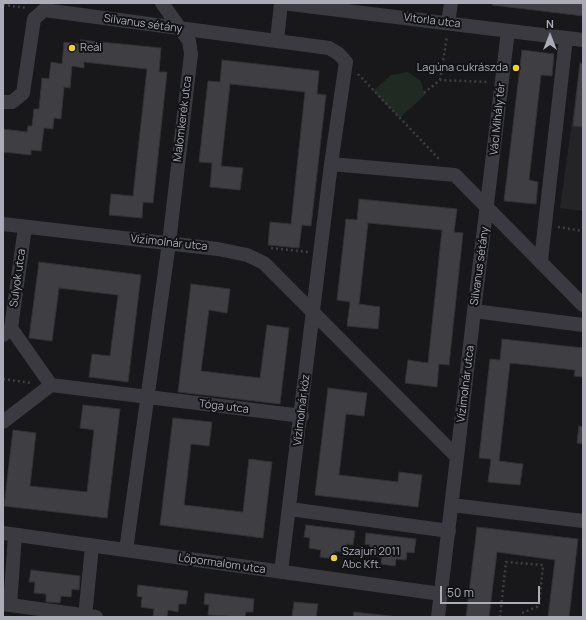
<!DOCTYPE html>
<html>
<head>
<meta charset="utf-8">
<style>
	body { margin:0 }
	#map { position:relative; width:586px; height:620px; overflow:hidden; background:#181719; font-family:Manrope,sans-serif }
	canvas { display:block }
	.frame { position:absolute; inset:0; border:4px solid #aaacb8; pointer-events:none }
	.north { position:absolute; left:530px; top:16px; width:40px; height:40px; -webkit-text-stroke:3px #121214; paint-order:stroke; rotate:0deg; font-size:11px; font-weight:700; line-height:16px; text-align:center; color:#aaacb8 }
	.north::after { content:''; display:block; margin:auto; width:14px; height:18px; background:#aaacb8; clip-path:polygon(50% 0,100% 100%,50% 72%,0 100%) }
	.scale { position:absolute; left:440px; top:586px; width:100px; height:18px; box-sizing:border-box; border:2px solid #aaacb8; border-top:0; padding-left:5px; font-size:12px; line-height:14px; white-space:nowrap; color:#aaacb8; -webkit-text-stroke:3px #121214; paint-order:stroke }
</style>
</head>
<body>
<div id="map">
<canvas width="586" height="620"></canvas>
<div class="frame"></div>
<div class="north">N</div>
<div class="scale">50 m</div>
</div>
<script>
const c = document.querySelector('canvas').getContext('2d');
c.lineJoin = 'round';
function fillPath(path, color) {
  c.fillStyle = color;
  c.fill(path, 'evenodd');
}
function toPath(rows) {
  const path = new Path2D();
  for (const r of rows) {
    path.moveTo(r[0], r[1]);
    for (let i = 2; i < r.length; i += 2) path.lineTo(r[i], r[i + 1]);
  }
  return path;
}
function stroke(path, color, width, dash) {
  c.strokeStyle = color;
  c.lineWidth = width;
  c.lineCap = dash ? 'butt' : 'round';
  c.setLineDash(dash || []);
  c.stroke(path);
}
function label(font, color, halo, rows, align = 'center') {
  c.font = font + ' Manrope,sans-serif';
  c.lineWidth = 4;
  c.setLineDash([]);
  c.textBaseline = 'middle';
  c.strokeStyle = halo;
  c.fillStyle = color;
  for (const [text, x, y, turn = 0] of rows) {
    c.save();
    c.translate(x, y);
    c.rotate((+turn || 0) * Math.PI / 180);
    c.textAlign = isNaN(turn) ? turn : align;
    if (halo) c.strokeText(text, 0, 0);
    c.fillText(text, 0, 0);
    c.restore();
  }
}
fillPath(toPath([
	[580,63,583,64,583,211,560,208]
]), '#242326');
fillPath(toPath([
	[408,72,421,81,425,95,400,118,373,91,391,75]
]), '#212923');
const building = toPath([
	[492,3,583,3,583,16,492,5,492,3],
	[81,40,161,48,159,72,167,72,153,203,143,202,142,218,109,215,111,194,133,196,147,69,84,62,84,68,72,66,70,88,64,87,61,119,54,118,53,129,44,128,41,151,31,150,31,155,3,152,3,129,27,132,28,126,32,126,34,109,39,109,42,78,49,79,51,62,62,64,64,42,80,44,81,40],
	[522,50,554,54,552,76,541,75,529,180,538,182,536,204,504,201,522,50],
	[222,60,319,71,317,94,326,95,311,226,302,225,299,248,268,245,270,222,291,224,305,92,230,84,221,166,243,168,240,190,210,187,212,163,199,162,208,81,220,82,222,60],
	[580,63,583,64,583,127,573,126,580,63],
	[359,199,457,209,454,232,463,233,449,365,439,364,437,387,405,383,408,360,428,363,442,230,368,223,359,304,380,307,378,329,347,326,350,302,337,300,346,219,357,220,359,199],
	[39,262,141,275,128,382,89,377,92,354,110,356,118,295,59,288,52,341,29,338,39,262],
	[191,284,230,289,227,313,209,310,201,371,260,378,267,325,289,328,280,404,178,392,191,284],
	[502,339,583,348,583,377,574,376,575,370,510,363,499,461,523,464,520,485,488,482,491,459,479,458,490,359,500,360,502,339],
	[328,388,367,393,364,416,346,414,339,475,398,482,399,472,422,475,418,507,315,495,328,388],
	[83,405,120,409,107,518,4,506,13,430,36,433,30,486,87,492,94,430,80,428,83,405],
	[173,418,212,422,209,446,191,444,184,505,243,512,249,459,272,462,263,538,160,525,173,418],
	[579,426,583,427,583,444,577,443,579,426],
	[306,525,355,531,353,545,347,544,346,553,335,551,335,559,320,557,321,550,309,548,310,538,304,537,306,525],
	[477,527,578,539,569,617,548,617,555,560,497,552,489,617,466,617,477,527],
	[366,533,416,539,414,553,407,552,406,560,396,559,395,566,381,564,382,557,369,556,370,545,365,544,366,533],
	[31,570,80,576,79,590,72,589,71,597,61,596,60,603,46,602,46,594,34,593,35,582,29,582,31,570],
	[138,585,188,591,186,604,179,604,178,612,168,610,167,617,153,616,154,609,141,607,142,597,137,596,138,585],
	[205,593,254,599,253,612,246,612,245,617,208,615,209,605,204,604,205,593],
	[294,602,318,604,316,617,292,617,294,602],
	[354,612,399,617,353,617,354,612]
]);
fillPath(building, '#3f3f43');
stroke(building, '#323135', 1);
stroke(toPath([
	[3,5,28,8],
	[358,74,440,160],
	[440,80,447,36],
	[424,93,440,80,489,82],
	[558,227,583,231],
	[271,248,308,252],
	[3,379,32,383],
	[500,617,506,562,543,565,539,606,522,613,521,617]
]), '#3e3f45', 2.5, [2, 3]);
stroke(toPath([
	[282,3,583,40],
	[448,23,451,3],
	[508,31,474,311,583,325],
	[277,40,281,3],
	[3,102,12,102,23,93,34,19,44,10,329,48,339,54,346,62,331,164,455,175,583,305],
	[3,224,218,249,247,255,264,263,457,457,438,617],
	[541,260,566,38],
	[3,335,11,328,25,227],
	[51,385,302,416],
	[3,422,51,385,11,328],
	[457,457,474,311],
	[452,505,583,521],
	[290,509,449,531],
	[3,533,441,594],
	[126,550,169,243,191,54,189,41,162,3],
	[281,572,331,164],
	[3,604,96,617],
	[10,605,15,535],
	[85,617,92,546]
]), '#3a3a40', 14);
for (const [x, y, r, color] of [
	[72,48,4,"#eace3f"],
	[516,68,4,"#eace3f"],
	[334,558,4,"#eace3f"]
]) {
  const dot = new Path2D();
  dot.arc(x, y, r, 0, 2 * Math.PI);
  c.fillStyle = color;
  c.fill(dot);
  stroke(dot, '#121214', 1.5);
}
label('11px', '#aaacb8', '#121214', [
	["Vitorla utca",432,21,7],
	["Silvanus sétány",143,24,8],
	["Malomkerék utca",183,119,-83],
	["Váci Mihály tér",498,119,-84],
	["Vízimolnár utca",169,243,6],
	["Silvanus sétány",480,266,-82],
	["Sulyok utca",18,278,-82],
	["Vízimolnár utca",466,384,-83],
	["Tóga utca",224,407,7],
	["Vízimolnár köz",302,410,-83],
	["Lőpormalom utca",222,564,8]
]);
label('11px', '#aaacb8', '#121214', [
	["Reál",80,48],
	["Lagúna cukrászda",508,68,"right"],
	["Szajuri 2011",342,552],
	["Abc Kft.",342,565]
], 'left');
</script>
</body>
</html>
